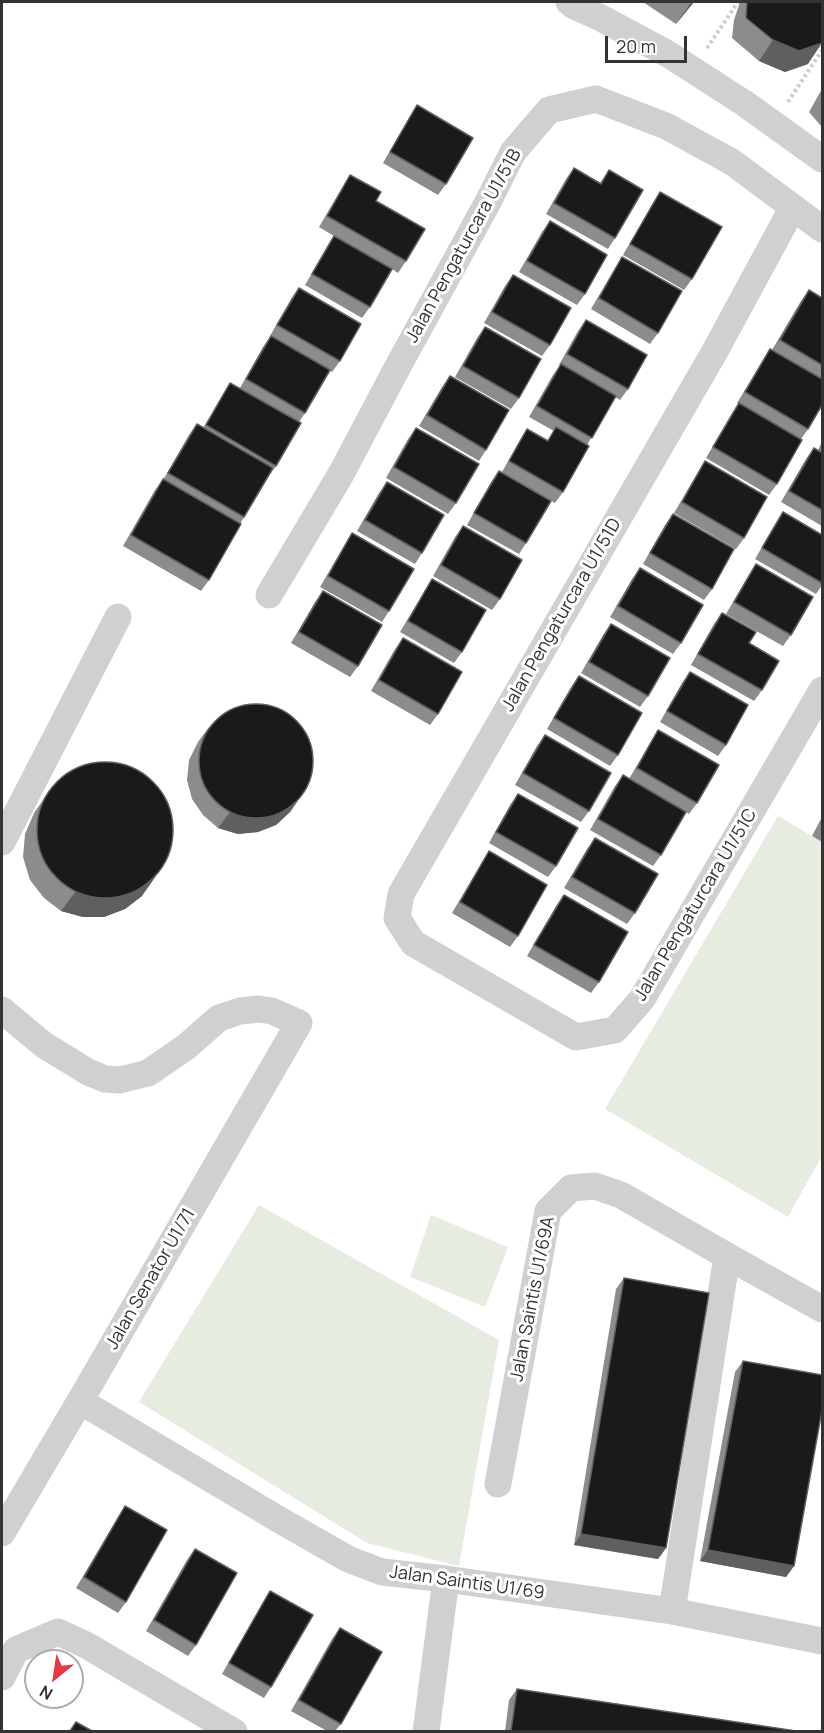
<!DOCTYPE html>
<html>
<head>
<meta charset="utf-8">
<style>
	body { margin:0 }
	#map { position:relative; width:824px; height:1733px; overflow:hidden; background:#fff; font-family:Manrope,sans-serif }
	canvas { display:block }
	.frame { position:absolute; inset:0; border:3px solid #333; pointer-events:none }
	.north { position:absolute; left:24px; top:1649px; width:60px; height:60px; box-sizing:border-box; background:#fff; border:2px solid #adadad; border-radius:50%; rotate:210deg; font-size:16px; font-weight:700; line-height:24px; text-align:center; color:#333 }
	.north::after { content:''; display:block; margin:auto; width:21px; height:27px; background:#e63946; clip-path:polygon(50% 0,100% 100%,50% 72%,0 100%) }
	.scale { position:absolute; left:605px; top:36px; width:82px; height:27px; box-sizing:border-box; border:3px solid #333; border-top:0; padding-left:8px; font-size:18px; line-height:21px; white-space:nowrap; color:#333; -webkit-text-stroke:4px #fff; paint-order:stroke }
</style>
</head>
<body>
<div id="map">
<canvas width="824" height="1733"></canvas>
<div class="frame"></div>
<div class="north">N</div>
<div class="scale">20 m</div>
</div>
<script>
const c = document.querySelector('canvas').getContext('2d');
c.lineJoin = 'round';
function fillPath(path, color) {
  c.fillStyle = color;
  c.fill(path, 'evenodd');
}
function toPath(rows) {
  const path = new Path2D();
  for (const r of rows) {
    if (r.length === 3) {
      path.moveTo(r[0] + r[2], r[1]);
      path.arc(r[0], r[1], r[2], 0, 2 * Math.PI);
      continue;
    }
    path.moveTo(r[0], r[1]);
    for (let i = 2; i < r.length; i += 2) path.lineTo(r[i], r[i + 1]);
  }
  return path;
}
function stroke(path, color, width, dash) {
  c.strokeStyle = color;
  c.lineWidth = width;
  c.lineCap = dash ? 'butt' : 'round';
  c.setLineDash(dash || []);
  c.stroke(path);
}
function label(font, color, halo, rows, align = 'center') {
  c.font = font + ' Manrope,sans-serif';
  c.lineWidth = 6;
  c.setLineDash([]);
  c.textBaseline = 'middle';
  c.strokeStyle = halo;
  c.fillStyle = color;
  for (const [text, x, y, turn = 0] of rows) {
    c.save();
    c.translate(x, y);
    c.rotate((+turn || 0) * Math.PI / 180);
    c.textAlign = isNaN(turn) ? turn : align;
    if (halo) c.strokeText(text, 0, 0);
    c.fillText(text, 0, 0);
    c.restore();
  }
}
fillPath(toPath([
	[778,816,822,842,822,1156,788,1217,605,1109],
	[259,1205,499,1340,459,1566,367,1543,139,1402],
	[431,1215,508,1247,485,1307,410,1277]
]), '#e6ecdf');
stroke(toPath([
	[707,48,738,2],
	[788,102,822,50]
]), '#cdcdcd', 4, [3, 3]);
stroke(toPath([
	[569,2,574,6,601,18,668,54,744,103,822,159],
	[793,207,715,351,401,894,397,918,413,943,576,1037,615,1030,642,999,822,690],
	[269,595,341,474,396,370,489,200,513,152,549,110,596,99,666,126,732,162,822,229],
	[2,842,118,617],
	[2,1010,44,1045,88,1072,105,1079,120,1080,148,1073,186,1047,219,1018,240,1011,259,1009,272,1011,299,1023,80,1401,2,1533],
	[80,1401,278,1519,348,1559,382,1572,446,1579,672,1611,822,1641],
	[498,1484,548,1211,571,1188,595,1186,621,1195,727,1256,822,1309],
	[672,1611,727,1256],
	[2,1677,16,1650,58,1632,86,1645,234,1732],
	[426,1732,446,1579]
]), '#d0d0d0', 27);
fillPath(toPath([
	[643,2,694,2,676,24],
	[740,2,822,2,808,64,785,72,759,61,732,38,734,20],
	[822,89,822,127,809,112],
	[417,105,446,184,438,195,383,163,410,116],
	[574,168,600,183,609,170,615,238,608,249,546,214,566,179],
	[350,175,376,201,406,261,398,273,392,269,370,307,362,318,305,285,327,247,334,236,319,227,343,186],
	[660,192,692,279,684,290,623,255,653,203],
	[550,221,585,294,577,305,519,272,542,232],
	[622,257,658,333,650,344,591,309,615,268],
	[513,275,550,345,542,356,484,323,505,286],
	[299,288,340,361,332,372,330,371,305,413,299,422,276,466,268,477,240,524,209,580,201,591,123,546,155,490,163,480,189,435,197,424,203,428,223,394,230,383,240,388,263,347,270,337,270,336,291,299],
	[809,290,822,298,822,405,808,429,801,439,777,484,769,495,706,458,731,415,738,404,737,403,763,360,770,349,772,350,801,301],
	[586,320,628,389,620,400,615,397,587,445,563,492,555,503,502,472,520,440,527,429,547,441,554,431,529,417,553,375,560,365,559,365,578,331],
	[485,327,519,398,511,409,455,377,477,338],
	[450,376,486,450,479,461,419,426,442,387],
	[416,428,456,503,448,514,386,478,408,439],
	[822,442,822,453,818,450],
	[814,448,822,453,822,526,781,502,806,459],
	[705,461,744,538,736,549,674,513,698,472],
	[499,471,526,543,519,554,467,525,491,482],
	[387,482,422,553,415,564,357,531,379,493],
	[783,512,822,535,822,585,816,594,755,559,776,523],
	[673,514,712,589,704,600,643,564,665,525],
	[463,526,500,599,492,610,433,576,455,537],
	[352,533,389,611,382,622,320,587,345,544],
	[756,564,791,635,783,646,726,614,749,575],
	[640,568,681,643,673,654,610,617,632,579],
	[432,579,462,652,454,663,400,632,425,590],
	[323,591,358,666,350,677,291,643,315,602],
	[722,613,749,643,762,690,754,701,691,665,714,624],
	[611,624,648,696,640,707,581,673,603,635],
	[403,638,438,714,430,725,371,691,395,649],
	[690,672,726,745,718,756,660,722,682,683],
	[579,676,618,755,610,766,547,729,571,687],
	[209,727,301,796,290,812,276,825,258,832,238,834,218,828,203,815,192,799,187,780,189,760,198,742],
	[658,730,697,803,689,814,686,812,661,855,653,866,590,830,615,786,623,775,629,779,651,741],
	[545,735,589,811,581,822,515,785,537,746],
	[48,793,142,896,125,909,104,917,83,917,61,911,44,898,30,880,23,857,25,834,34,813],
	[518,794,556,866,548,877,489,843,510,805],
	[822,817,822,842,812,836],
	[595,838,635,913,627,924,564,888,587,849],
	[489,851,518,936,510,947,452,913,482,862],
	[564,895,599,982,591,993,527,956,556,906],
	[624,1278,666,1548,658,1559,574,1545,616,1289],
	[743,1361,794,1566,786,1577,700,1561,735,1372],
	[125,1506,126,1602,118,1613,76,1588,118,1517],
	[195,1549,196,1645,188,1656,146,1631,187,1560],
	[270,1591,271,1687,264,1698,222,1674,263,1602],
	[340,1628,341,1724,335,1731,327,1731,291,1711,332,1639],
	[517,1689,796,1731,505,1731,509,1700]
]), '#8c8c8c');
fillPath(toPath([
	[692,2,694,2,676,24,690,4],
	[773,40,822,43,808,64,785,72,759,61],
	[301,796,290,812,276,825,258,832,238,834,218,828,230,812],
	[156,876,142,896,125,909,104,917,83,917,61,911,76,891],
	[581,1534,666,1548,658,1559,574,1545],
	[708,1550,794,1566,786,1577,700,1561]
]), '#5f5f5f');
const building = toPath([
	[747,2,822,2,822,43,799,51,773,40,746,18,747,2],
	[417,105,473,138,446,184,390,152,417,105],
	[574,168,601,184,609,170,643,190,615,238,554,203,574,168],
	[350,175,381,192,376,201,425,229,406,261,327,216,350,175],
	[660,192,722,227,692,279,630,244,660,192],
	[550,221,607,255,585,294,527,261,550,221],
	[334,236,392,269,370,307,312,274,334,236],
	[622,257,682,291,658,333,599,298,622,257],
	[513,275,571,308,550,345,492,312,513,275],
	[299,288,361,324,340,361,277,325,299,288],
	[809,290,822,298,822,365,780,340,809,290],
	[586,320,647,355,628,389,567,354,586,320],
	[485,327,541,359,519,398,463,366,485,327],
	[271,336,330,370,305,413,246,379,271,336],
	[770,349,822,379,822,405,808,429,745,392,770,349],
	[561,364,616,396,592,438,537,406,561,364],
	[450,376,509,410,486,450,427,415,450,376],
	[230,383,301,423,276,466,206,425,230,383],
	[739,403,802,440,777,484,713,447,739,403],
	[197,424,273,468,244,517,168,473,197,424],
	[556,427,589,446,563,492,509,461,527,429,548,441,556,427],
	[416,428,479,464,456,503,394,467,416,428],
	[814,448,822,453,822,510,789,491,814,448],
	[705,461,767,497,744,538,682,502,705,461],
	[499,471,551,501,526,543,474,513,499,471],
	[163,479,241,524,209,580,131,535,163,479],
	[387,482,444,515,422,553,365,520,387,482],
	[783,512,822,535,822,583,762,548,783,512],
	[673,514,734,549,712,589,650,553,673,514],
	[463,526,522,560,500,599,441,565,463,526],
	[352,533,414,569,389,611,328,576,352,533],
	[756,564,813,597,791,635,734,602,756,564],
	[640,568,703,605,681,643,618,606,640,568],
	[432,579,486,610,462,652,408,621,432,579],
	[323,591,382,625,358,666,299,632,323,591],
	[722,613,756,632,749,643,779,661,762,690,698,654,722,613],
	[611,624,670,658,648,696,589,662,611,624],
	[403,638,462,672,438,714,379,680,403,638],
	[690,672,748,705,726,745,667,711,690,672],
	[579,676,642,713,618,755,554,718,579,676],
	[256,761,57],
	[658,730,719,765,697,803,637,768,658,730],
	[545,735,611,773,589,811,523,773,545,735],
	[105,830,68],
	[623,775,686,812,661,855,598,819,623,775],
	[518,794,578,828,556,866,496,832,518,794],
	[595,838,658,874,635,913,572,877,595,838],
	[489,851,547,885,518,936,460,902,489,851],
	[564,895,628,932,599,982,534,945,564,895],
	[624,1278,709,1293,666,1548,581,1534,624,1278],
	[743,1361,822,1375,822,1410,794,1566,708,1550,743,1361],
	[125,1506,167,1530,126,1602,84,1577,125,1506],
	[195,1549,237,1573,196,1645,154,1620,195,1549],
	[270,1591,313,1615,271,1687,229,1663,270,1591],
	[340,1628,382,1652,341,1724,299,1700,340,1628],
	[517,1689,796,1731,511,1731,517,1689],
	[76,1722,92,1731,70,1731,76,1722]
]);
fillPath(building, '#1a1a1a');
stroke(building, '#5f5f5f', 1.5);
label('18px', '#333', '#fff', [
	["Jalan Pengaturcara U1/51B",464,246,-61],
	["Jalan Pengaturcara U1/51D",562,615,-60],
	["Jalan Pengaturcara U1/51C",696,905,-59],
	["Jalan Senator U1/71",151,1279,-60],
	["Jalan Saintis U1/69A",533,1299,-79],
	["Jalan Saintis U1/69",467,1583,8]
]);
</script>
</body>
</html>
